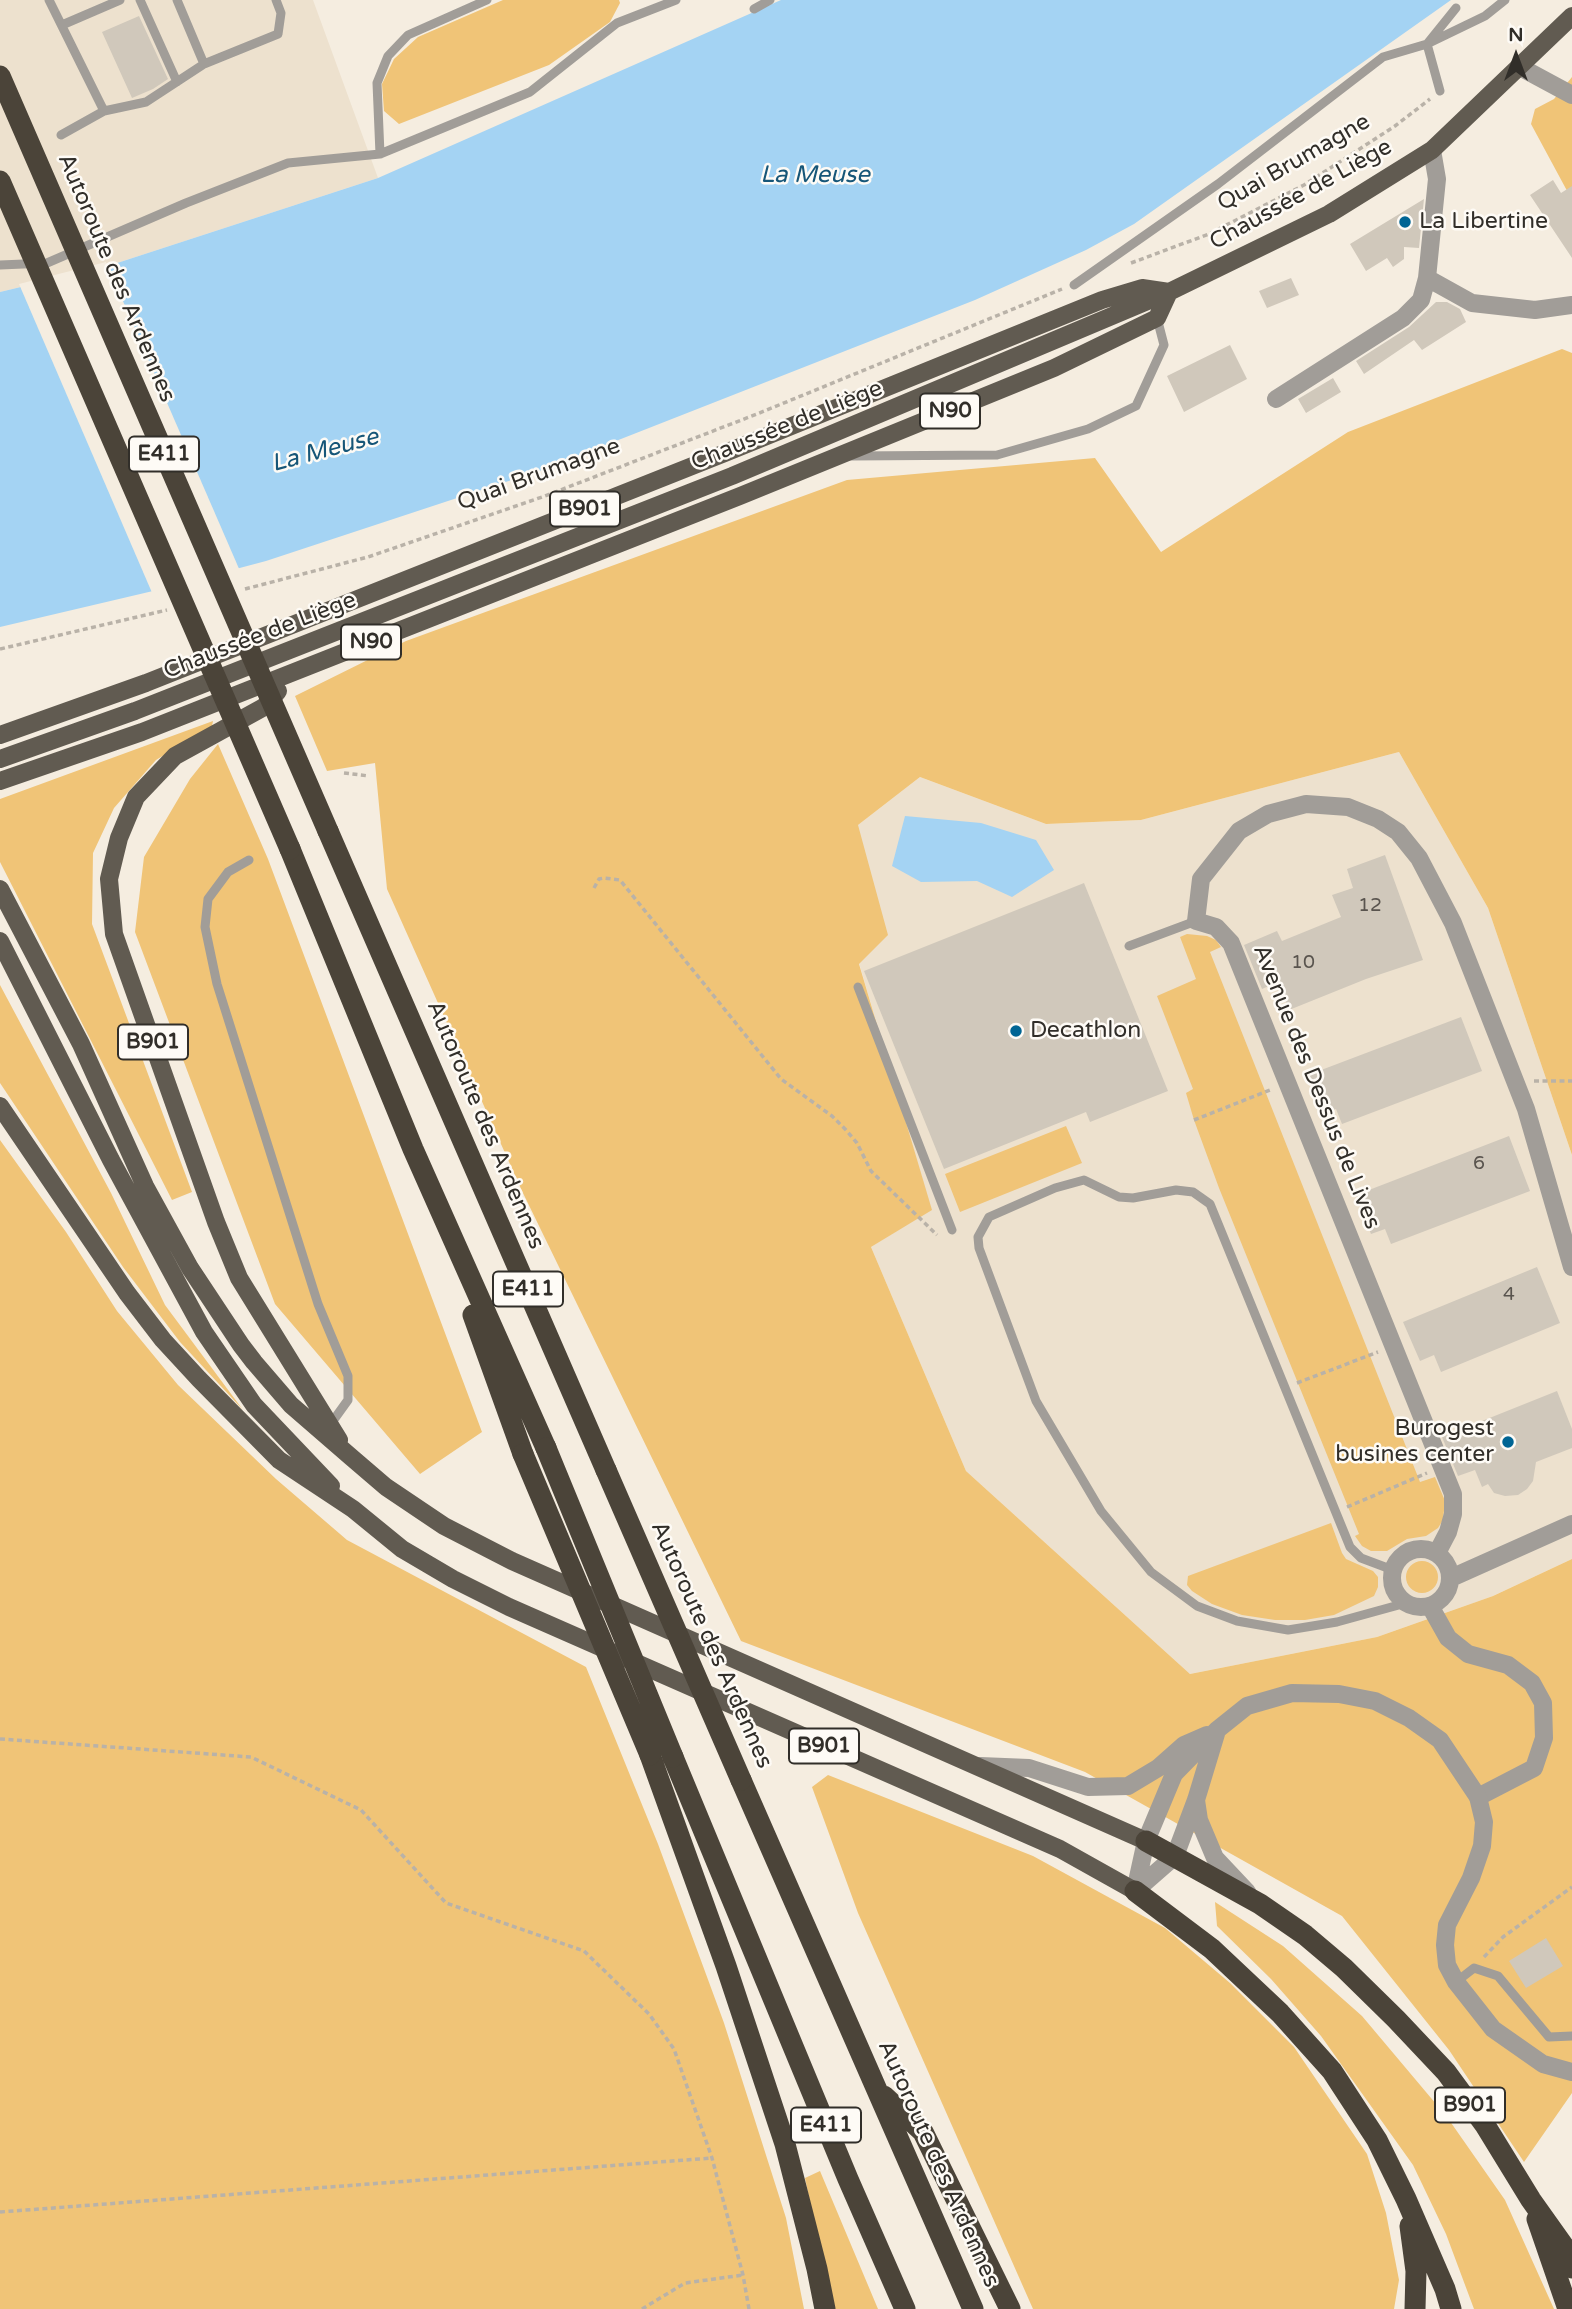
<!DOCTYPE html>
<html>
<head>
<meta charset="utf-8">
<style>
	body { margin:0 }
	#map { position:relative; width:1572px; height:2309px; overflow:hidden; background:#f5ede0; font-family:"Varela Round",sans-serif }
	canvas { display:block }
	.north { position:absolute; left:1481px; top:21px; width:70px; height:70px; -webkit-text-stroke:5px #fefbf6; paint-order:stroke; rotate:0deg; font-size:19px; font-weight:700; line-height:28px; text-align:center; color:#312e29 }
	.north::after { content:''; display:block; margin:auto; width:24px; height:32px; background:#312e29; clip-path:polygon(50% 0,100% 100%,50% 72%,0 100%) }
</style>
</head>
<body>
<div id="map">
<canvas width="1572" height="2309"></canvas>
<div class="north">N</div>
</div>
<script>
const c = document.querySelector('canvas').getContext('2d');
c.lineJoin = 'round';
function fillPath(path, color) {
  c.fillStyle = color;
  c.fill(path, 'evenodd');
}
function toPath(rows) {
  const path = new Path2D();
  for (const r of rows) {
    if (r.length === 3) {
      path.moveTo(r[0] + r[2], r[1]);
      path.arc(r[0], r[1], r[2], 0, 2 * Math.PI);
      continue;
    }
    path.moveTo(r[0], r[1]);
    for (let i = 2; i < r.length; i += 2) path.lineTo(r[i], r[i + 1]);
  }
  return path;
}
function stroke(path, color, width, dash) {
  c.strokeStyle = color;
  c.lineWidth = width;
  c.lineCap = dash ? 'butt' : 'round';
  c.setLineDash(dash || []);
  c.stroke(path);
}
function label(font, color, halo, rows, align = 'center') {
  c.font = font + ' "Varela Round",sans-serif';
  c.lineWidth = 5;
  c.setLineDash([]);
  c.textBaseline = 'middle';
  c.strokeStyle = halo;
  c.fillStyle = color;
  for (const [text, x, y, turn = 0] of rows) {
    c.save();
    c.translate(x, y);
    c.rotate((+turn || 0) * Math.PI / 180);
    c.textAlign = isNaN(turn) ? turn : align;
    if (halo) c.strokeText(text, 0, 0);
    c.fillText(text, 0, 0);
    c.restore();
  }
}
fillPath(toPath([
	[0,0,313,0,378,178,108,266,0,292],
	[1399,752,1488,908,1572,1155,1572,1559,1493,1596,1377,1637,1190,1674,966,1471,871,1247,931,1209,859,963,858,825,920,777,1046,824,1141,820]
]), '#ede1ce');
fillPath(toPath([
	[503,0,619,0,620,3,610,22,549,65,399,124,384,111,382,84,394,59,418,37],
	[1572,77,1572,200,1531,124,1535,109,1554,99],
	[1562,349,1572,353,1572,1155,1488,908,1399,752,1141,820,1046,824,920,777,858,825,888,935,859,964,932,1210,871,1247,966,1471,1190,1674,1377,1637,1493,1596,1572,1559,1572,2093,1524,2162,1449,2050,1342,1916,1085,1772,741,1641,522,1191,387,889,375,763,327,771,295,696,406,641,847,480,1095,458,1161,552,1348,432],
	[213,721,212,726,156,760,114,808,93,853,92,924,192,1192,172,1200,0,862,0,799],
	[218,744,268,859,482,1432,420,1474,275,1304,135,932,144,857,190,779],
	[1187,934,1207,936,1216,940,1221,947,1210,952,1420,1482,1435,1477,1445,1501,1443,1520,1438,1528,1426,1536,1407,1539,1387,1551,1371,1551,1362,1546,1355,1536,1359,1534,1219,1188,1194,1120,1186,1093,1193,1089,1157,996,1196,979,1180,937],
	[0,985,111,1193,165,1305,243,1410,180,1342,123,1267,0,1083],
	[1066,1126,1082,1163,960,1212,945,1174],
	[0,1140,66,1232,117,1311,178,1385,276,1479,347,1540,586,1667,658,1844,724,2023,786,2218,804,2309,0,2309],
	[1331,1523,1342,1553,1346,1559,1373,1571,1378,1577,1378,1587,1374,1596,1334,1615,1305,1620,1275,1620,1242,1615,1212,1604,1192,1591,1187,1585,1188,1576],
	[1422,1577,16],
	[828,1775,1033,1856,1165,1928,1230,1983,1294,2047,1367,2154,1386,2213,1399,2280,1394,2309,1033,2309,858,1913,812,1787],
	[1215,1902,1283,1946,1362,2016,1447,2117,1505,2200,1554,2309,1474,2309,1446,2234,1413,2165,1321,2036,1271,1979,1217,1926],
	[820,2171,878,2309,832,2309,805,2178]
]), '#f0c477');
fillPath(toPath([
	[781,0,1451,0,1134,224,1086,250,975,300,542,470,266,561,153,591,0,627,0,292,108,266,378,178],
	[905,816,981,823,1036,840,1054,870,1012,897,977,881,921,882,892,866]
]), '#a4d3f3');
fillPath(toPath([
	[106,262,240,571,153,595,19,284]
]), '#f5ede0');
fillPath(toPath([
	[139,16,168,79,153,89,132,98,102,32],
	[1553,180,1561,193,1572,186,1572,258,1530,195],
	[1424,199,1419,248,1404,247,1404,259,1393,267,1387,258,1366,271,1350,244],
	[1291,278,1299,295,1267,308,1259,291],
	[1436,302,1447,302,1460,309,1466,322,1422,350,1414,340,1364,374,1356,361,1409,327],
	[1230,345,1247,379,1184,412,1167,376],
	[1333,378,1341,392,1306,413,1298,399],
	[1385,855,1423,960,1366,979,1289,1010,1278,982,1262,989,1244,945,1277,931,1282,941,1341,917,1332,895,1353,888,1347,869],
	[1084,883,1168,1091,1090,1122,1086,1112,944,1169,864,971],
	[1461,1017,1482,1071,1342,1124,1336,1109,1323,1115,1308,1075],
	[1509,1136,1530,1191,1391,1244,1385,1229,1371,1234,1356,1195],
	[1537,1267,1560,1323,1441,1372,1434,1355,1420,1361,1403,1322],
	[1557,1391,1572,1429,1572,1448,1536,1462,1533,1481,1527,1489,1518,1495,1505,1496,1494,1493,1488,1484,1482,1487,1475,1470,1458,1476,1442,1437],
	[1546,1938,1563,1966,1526,1988,1509,1961]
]), '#d0c8bb');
stroke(toPath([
	[1131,263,1209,234,1304,185,1395,126,1430,99],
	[245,589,368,557,545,496,757,414,1062,289],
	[0,649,167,610],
	[344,773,369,776],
	[594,888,599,879,604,878,620,880,781,1079,832,1116,846,1130,857,1143,871,1171,937,1235],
	[1534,1081,1572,1081],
	[1194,1120,1270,1090],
	[1297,1383,1378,1352],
	[1347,1507,1427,1473],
	[0,1739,251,1757,361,1810,446,1903,584,1951,649,2014,674,2049,712,2158,743,2275,749,2309],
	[1484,1957,1503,1937,1572,1887],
	[0,2212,712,2158],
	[642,2309,685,2283,743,2275]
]), '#b9b2a8', 3.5, [5, 3.5]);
stroke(toPath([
	[49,0,104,111,146,102,204,64,278,34,281,13,276,0],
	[140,0,177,82],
	[177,0,204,64],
	[754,9,770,0],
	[62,25,120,0],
	[1440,91,1427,44,1456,8],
	[61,135,104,111],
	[380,154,530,92,617,23,676,0],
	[0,265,47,263,186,203,288,163,380,154,377,83,388,56,408,35,487,0],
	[1074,285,1218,184,1383,57,1427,44,1485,16,1505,0],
	[852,456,997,455,1088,429,1136,406,1164,345,1157,318],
	[249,860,228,872,208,899,205,927,217,984,318,1304,348,1376,348,1400,330,1425],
	[1129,946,1196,921],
	[858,987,952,1230],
	[1393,1570,1361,1558,1350,1547,1210,1204,1193,1192,1176,1190,1133,1198,1119,1197,1084,1180,1055,1188,989,1217,978,1237,979,1248,1036,1401,1101,1511,1151,1572,1197,1606,1237,1621,1288,1630,1337,1622,1406,1603],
	[1456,1982,1474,1968,1498,1976,1549,2037,1572,2036]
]), '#a19d98', 9);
stroke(toPath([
	[1520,67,1572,95],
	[1427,278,1472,303,1535,310,1572,305],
	[1276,399,1403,318,1421,300,1427,278,1437,179,1432,150],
	[1421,1578,29],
	[1437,1553,1448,1532,1453,1514,1453,1494,1231,943,1216,927,1196,921,1201,879,1239,831,1268,814,1306,804,1348,807,1378,819,1398,832,1419,858,1453,923,1526,1109,1572,1267],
	[1451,1578,1572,1524],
	[1430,1606,1448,1638,1468,1654,1508,1665,1532,1683,1543,1703,1544,1738,1534,1768,1478,1797]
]), '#a19d98', 18);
stroke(toPath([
	[980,1766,1029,1768,1088,1787,1128,1786,1158,1768,1184,1745,1207,1735],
	[1196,1800,1199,1820,1215,1858,1247,1892],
	[1135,1891,1146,1841,1174,1774,1217,1730,1247,1706,1292,1693,1339,1694,1375,1701,1409,1718,1440,1740,1478,1797,1484,1822,1482,1846,1471,1878,1447,1925,1445,1945,1447,1965,1456,1982,1493,2029,1543,2064,1572,2072],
	[1135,1891,1175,1856,1196,1800,1216,1734]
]), '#a19d98', 18);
stroke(toPath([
	[278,691,264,707,175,756,136,797,119,838,109,879,114,934,216,1222,239,1278,339,1440],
	[0,735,146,683,725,453,1102,300,1142,288,1169,292],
	[0,759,135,711,732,476,1169,292,1329,214,1432,150,1572,16],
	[0,781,142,732,740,496,1054,368,1157,318,1169,292],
	[0,889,81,1044,145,1186,190,1268,241,1345,254,1362,291,1405,351,1457,386,1487,444,1526,512,1561,1146,1841],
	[0,941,111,1160,204,1332,254,1405,331,1486],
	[0,1106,127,1293,163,1340,199,1379,279,1460,353,1509,402,1549,453,1579,509,1607,1060,1849,1135,1891]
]), '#615b51', 18);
stroke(toPath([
	[328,831,606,1470],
	[290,849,413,1149,546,1448],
	[473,1315,523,1454],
	[650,1755,726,1966,785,2144,817,2269,825,2309],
	[673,1757,848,2179,905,2309],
	[741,1780,973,2309],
	[1146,1841,1260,1904,1305,1935,1344,1968,1396,2019,1446,2072,1485,2125,1531,2200,1563,2245,1572,2268],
	[1135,1891,1212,1949,1280,2013,1332,2071,1377,2140,1406,2199,1445,2289,1451,2309],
	[884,2096,923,2132,1010,2309],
	[1537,2219,1568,2309],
	[1410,2226,1416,2271,1415,2309]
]), '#4b4439', 21);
stroke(toPath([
	[0,76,328,831],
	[0,181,290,849],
	[546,1448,673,1757],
	[523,1454,650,1755],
	[606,1470,741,1780]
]), '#4b4439', 21);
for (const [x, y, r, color] of [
	[1405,222,7,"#006594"],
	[1016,1031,7,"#006594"],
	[1508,1442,7,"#006594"]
]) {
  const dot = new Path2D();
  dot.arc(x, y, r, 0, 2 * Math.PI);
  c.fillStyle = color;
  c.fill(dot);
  stroke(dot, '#fefbf6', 2.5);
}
label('19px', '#59544e', null, [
	["12",1370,906],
	["10",1303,963],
	["6",1479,1164],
	["4",1509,1295]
]);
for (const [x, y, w] of [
	[950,411,60],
	[164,454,70],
	[585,509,70],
	[371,642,60],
	[153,1042,70],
	[528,1289,70],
	[824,1746,70],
	[1470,2105,70],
	[826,2125,70]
]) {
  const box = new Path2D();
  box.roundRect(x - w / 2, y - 17.5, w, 35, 5);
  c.fillStyle = '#fefbf6';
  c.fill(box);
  stroke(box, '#312e29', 2);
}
label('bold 21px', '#312e29', null, [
	["N90",950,411],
	["E411",164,454],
	["B901",585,509],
	["N90",371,642],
	["B901",153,1042],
	["E411",528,1289],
	["B901",824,1746],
	["B901",1470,2105],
	["E411",826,2125]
]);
label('23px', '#312e29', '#fefbf6', [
	["Quai Brumagne",1294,163,-30],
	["Chaussée de Liège",1301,195,-29],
	["Autoroute des Ardennes",116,278,67],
	["Chaussée de Liège",787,426,-22],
	["Quai Brumagne",539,475,-20],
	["Chaussée de Liège",260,636,-21],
	["Avenue des Dessus de Lives",1316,1087,68],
	["Autoroute des Ardennes",485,1125,67],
	["Autoroute des Ardennes",711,1645,66],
	["Autoroute des Ardennes",938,2164,66]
]);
label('23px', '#312e29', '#fefbf6', [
	["La Libertine",1419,222],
	["Decathlon",1030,1031],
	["Burogest",1494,1429,"right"],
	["busines center",1494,1455,"right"]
], 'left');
label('italic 24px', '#165678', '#fefbf6', [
	["La Meuse",815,176],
	["La Meuse",325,451,-15]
]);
</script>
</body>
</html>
